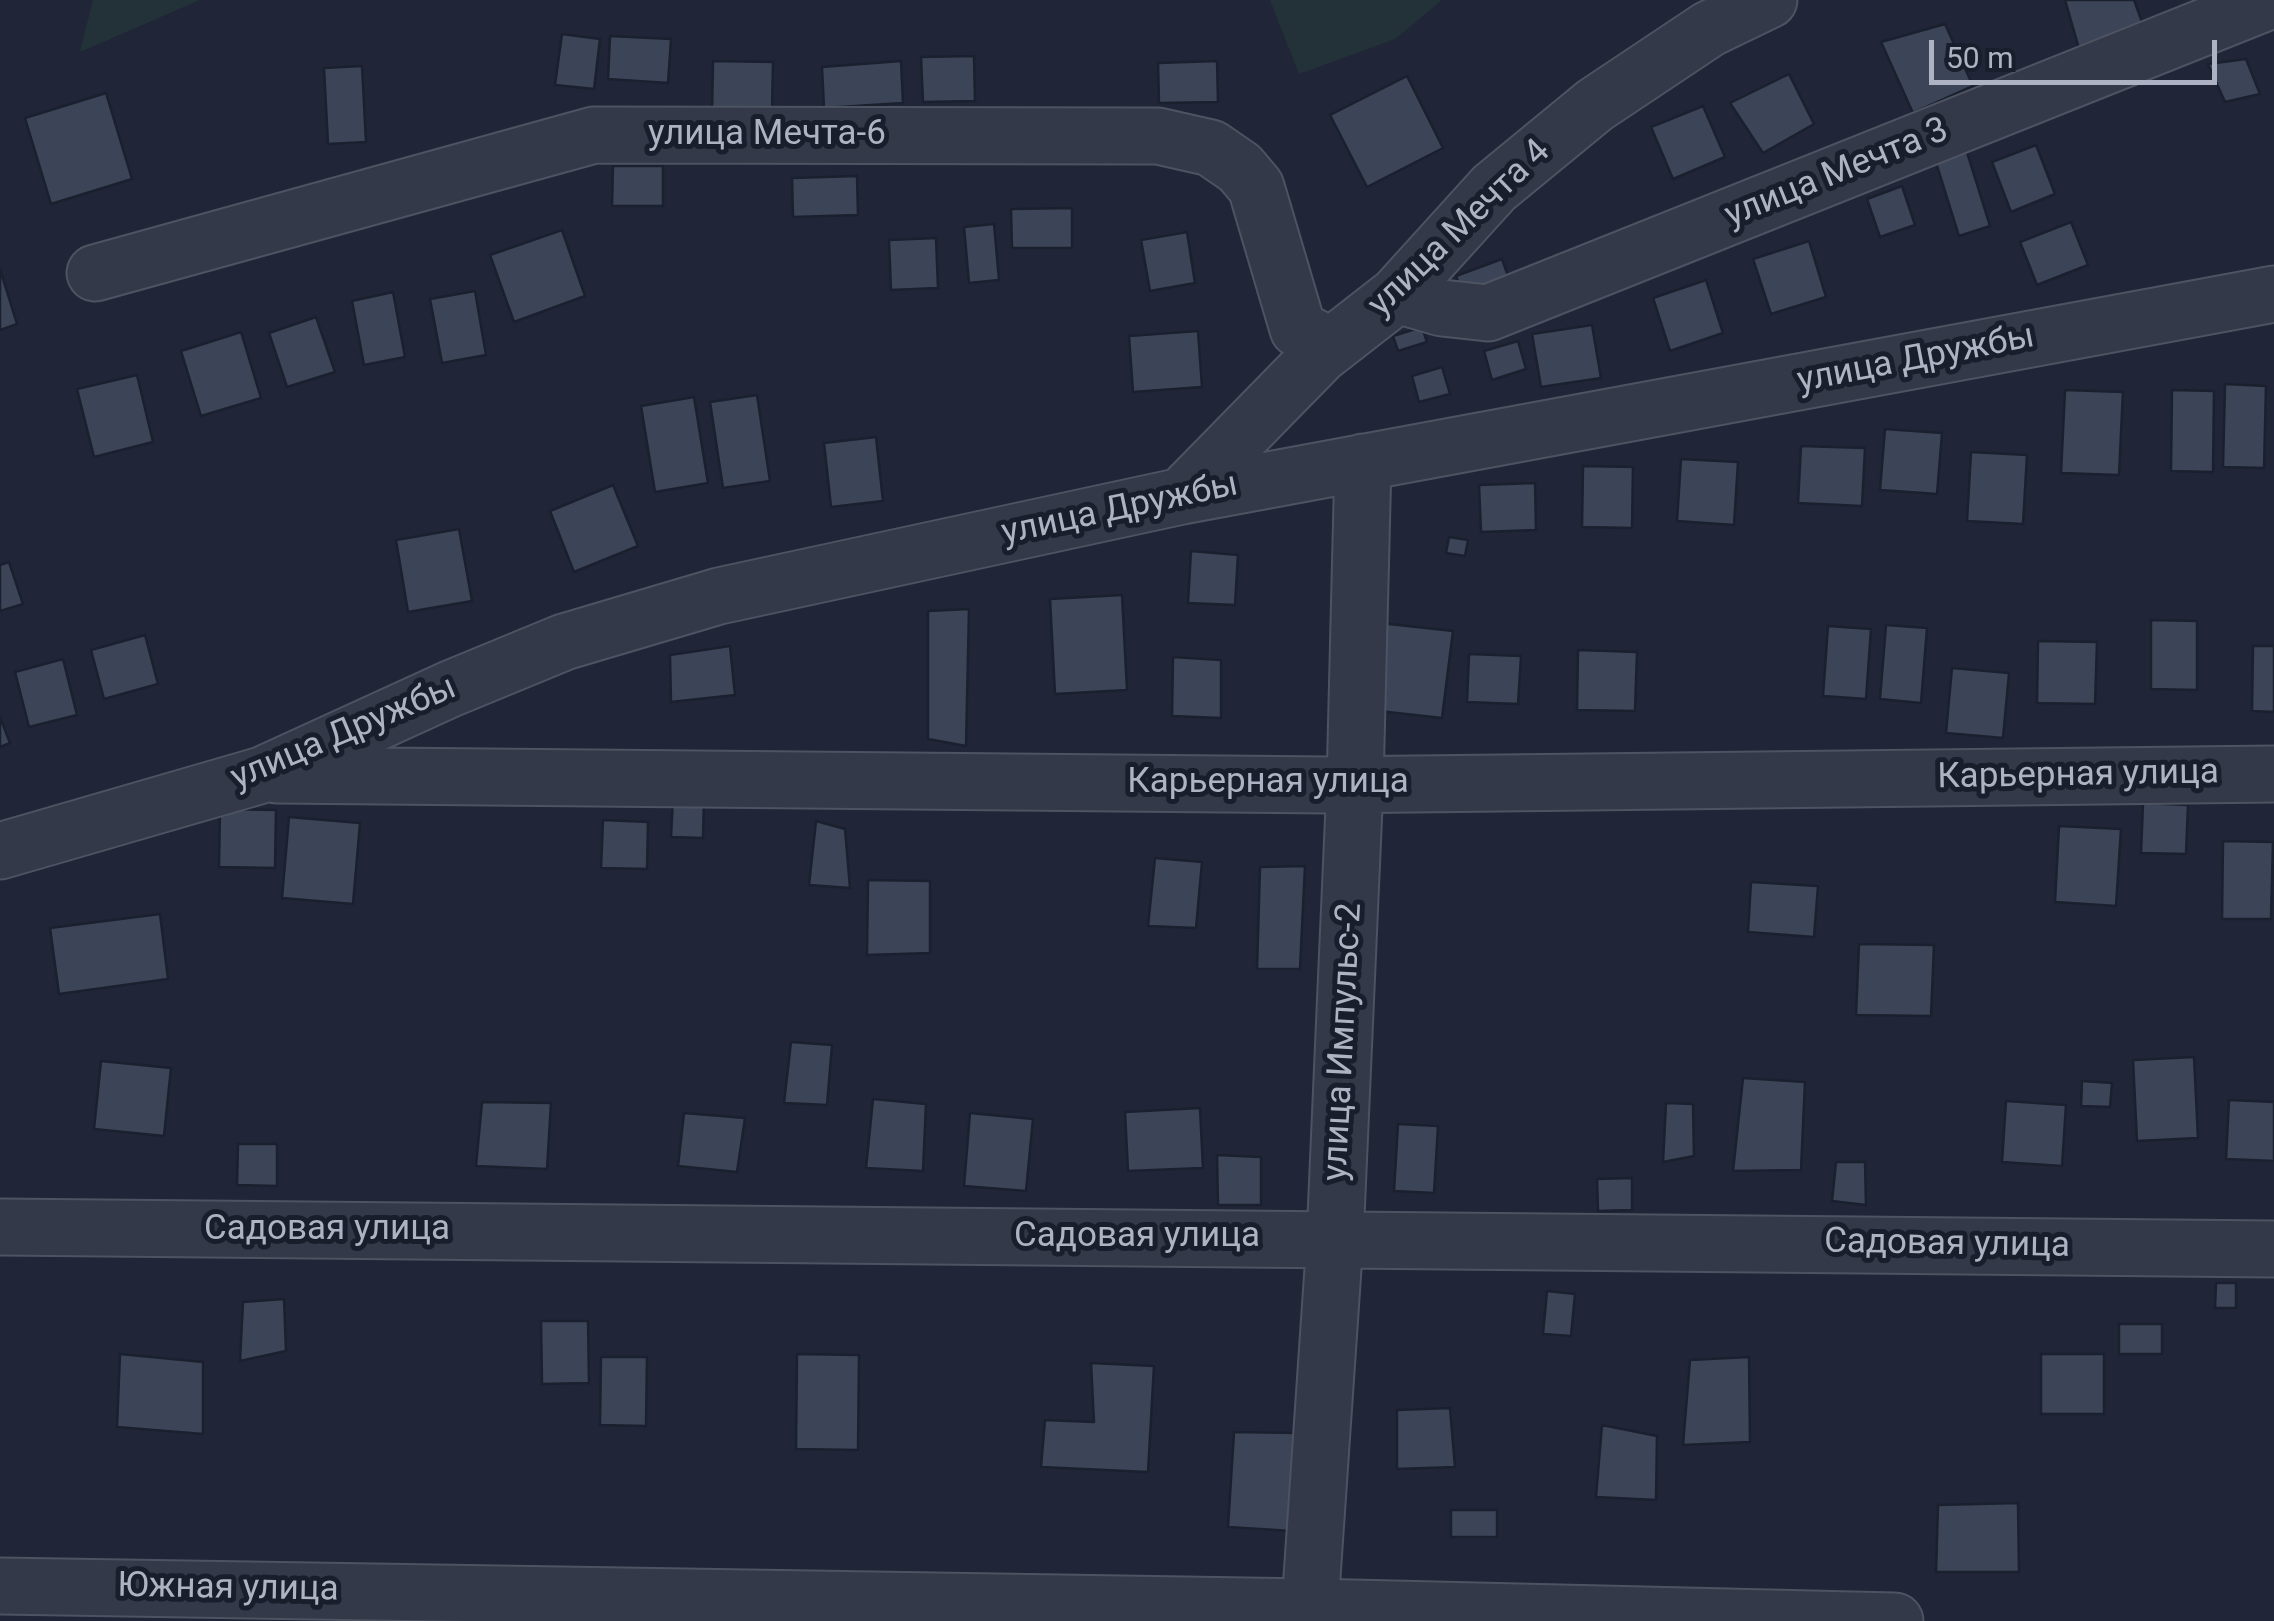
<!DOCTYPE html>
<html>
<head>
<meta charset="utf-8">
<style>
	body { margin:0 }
	#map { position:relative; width:2274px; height:1621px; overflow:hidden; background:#202637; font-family:Roboto,sans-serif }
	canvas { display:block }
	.scale { position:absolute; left:1929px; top:40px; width:288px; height:45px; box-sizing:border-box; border:5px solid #aeb3c4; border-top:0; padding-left:12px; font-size:30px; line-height:35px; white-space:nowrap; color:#aeb3c4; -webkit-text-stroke:8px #191e2c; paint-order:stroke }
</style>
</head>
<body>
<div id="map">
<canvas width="2274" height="1621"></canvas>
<div class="scale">50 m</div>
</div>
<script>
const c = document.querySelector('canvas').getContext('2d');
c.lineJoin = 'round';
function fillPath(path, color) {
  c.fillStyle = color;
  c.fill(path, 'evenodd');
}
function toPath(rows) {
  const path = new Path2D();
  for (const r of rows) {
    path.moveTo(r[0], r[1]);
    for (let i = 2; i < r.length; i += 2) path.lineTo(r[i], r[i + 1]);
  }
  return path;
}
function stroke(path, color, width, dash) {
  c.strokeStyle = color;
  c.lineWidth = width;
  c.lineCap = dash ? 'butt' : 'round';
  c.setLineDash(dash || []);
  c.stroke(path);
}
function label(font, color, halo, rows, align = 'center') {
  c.font = font + ' Roboto,sans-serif';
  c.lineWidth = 10;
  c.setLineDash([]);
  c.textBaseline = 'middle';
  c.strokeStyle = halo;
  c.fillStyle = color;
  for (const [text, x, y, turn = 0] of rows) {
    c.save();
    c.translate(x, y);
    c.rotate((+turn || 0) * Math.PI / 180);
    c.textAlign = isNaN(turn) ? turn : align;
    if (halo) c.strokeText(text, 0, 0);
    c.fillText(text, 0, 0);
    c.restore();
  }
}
fillPath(toPath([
	[93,0,200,0,80,52],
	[1270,0,1442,0,1395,39,1299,74]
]), '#223238');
const building = toPath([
	[2065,0,2134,0,2142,22,2080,52,2065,0],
	[1945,24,1973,86,1913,113,1881,42,1945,24],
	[562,34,600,39,594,89,555,85,562,34],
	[610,36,671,39,668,83,608,79,610,36],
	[974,56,975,101,923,102,921,57,974,56],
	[2246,59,2260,94,2225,102,2208,64,2246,59],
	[713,61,773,62,772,112,712,111,713,61],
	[901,61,903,103,824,108,822,67,901,61],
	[1217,61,1218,102,1159,103,1158,63,1217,61],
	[362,66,366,142,328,144,324,68,362,66],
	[1789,74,1814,124,1763,153,1730,103,1789,74],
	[1407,76,1443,148,1367,187,1330,115,1407,76],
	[106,93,132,179,51,204,25,118,106,93],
	[1703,106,1725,157,1673,179,1651,127,1703,106],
	[2036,145,2055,194,2011,212,1992,162,2036,145],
	[1965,146,1990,226,1959,236,1934,156,1965,146],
	[613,166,663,166,663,206,612,206,613,166],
	[857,176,858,215,793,217,792,178,857,176],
	[1902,186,1915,225,1880,237,1867,199,1902,186],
	[1072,208,1072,248,1012,248,1011,209,1072,208],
	[2071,222,2088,265,2037,285,2020,242,2071,222],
	[994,224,999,280,969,283,964,227,994,224],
	[562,230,585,296,514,322,490,255,562,230],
	[1187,232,1195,283,1150,291,1141,240,1187,232],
	[936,238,938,288,891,290,889,240,936,238],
	[1809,241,1826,297,1771,314,1753,259,1809,241],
	[1502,259,1512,287,1466,304,1456,276,1502,259],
	[0,269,17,324,0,330,0,269],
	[1706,280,1723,333,1670,351,1653,298,1706,280],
	[475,291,486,355,442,363,430,299,475,291],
	[393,292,405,357,364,365,352,301,393,292],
	[316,317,335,372,287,387,269,333,316,317],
	[1592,325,1601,378,1541,387,1532,334,1592,325],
	[1422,327,1427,342,1398,351,1393,336,1422,327],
	[1198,331,1202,387,1133,392,1129,336,1198,331],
	[241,332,261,398,201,416,181,351,241,332],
	[1518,341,1526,369,1492,380,1484,351,1518,341],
	[1442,367,1450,394,1419,402,1412,376,1442,367],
	[137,375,153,442,94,457,77,389,137,375],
	[2225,384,2266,386,2264,468,2223,467,2225,384],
	[2065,390,2123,392,2119,475,2061,473,2065,390],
	[2172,390,2214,391,2213,472,2171,471,2172,390],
	[757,395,770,481,723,488,710,402,757,395],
	[694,397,708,483,655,492,641,406,694,397],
	[1885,429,1942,433,1937,494,1880,490,1885,429],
	[876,437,883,501,831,507,824,443,876,437],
	[1801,446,1865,448,1862,506,1798,503,1801,446],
	[1971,452,2027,455,2023,524,1967,521,1971,452],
	[1681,459,1738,462,1734,525,1677,521,1681,459],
	[1583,466,1633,467,1632,528,1582,527,1583,466],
	[1535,483,1536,530,1481,532,1479,485,1535,483],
	[613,485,638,546,574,572,550,511,613,485],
	[459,529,472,601,408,612,396,540,459,529],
	[1449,537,1468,540,1465,556,1446,553,1449,537],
	[1191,551,1238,555,1235,605,1188,603,1191,551],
	[9,562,23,604,0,611,0,565,9,562],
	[1122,595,1127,690,1055,694,1050,599,1122,595],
	[969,609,966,746,928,739,928,611,969,609],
	[2151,620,2197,621,2197,690,2151,689,2151,620],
	[1380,623,1453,631,1442,718,1370,710,1380,623],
	[1886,625,1927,628,1921,703,1880,699,1886,625],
	[1828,626,1871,629,1866,699,1823,696,1828,626],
	[145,635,158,684,104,699,91,650,145,635],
	[2038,641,2097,642,2095,704,2037,703,2038,641],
	[730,646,735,695,671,702,670,655,730,646],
	[2253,646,2274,646,2274,712,2252,711,2253,646],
	[1578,650,1637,652,1635,711,1577,710,1578,650],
	[1469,654,1521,656,1518,704,1467,702,1469,654],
	[1173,657,1221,660,1221,718,1172,716,1173,657],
	[63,659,77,715,29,727,15,672,63,659],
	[1952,668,2009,673,2003,738,1946,733,1952,668],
	[0,717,10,743,0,747,0,717],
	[673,798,704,799,703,838,671,837,673,798],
	[2143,803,2188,805,2186,854,2141,853,2143,803],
	[220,809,276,810,275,868,219,867,220,809],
	[289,817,360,823,353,904,282,898,289,817],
	[603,820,648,822,647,869,601,868,603,820],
	[816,821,845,829,850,888,809,885,816,821],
	[2059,826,2121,829,2116,906,2055,902,2059,826],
	[2223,841,2273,842,2271,919,2222,919,2223,841],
	[1155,858,1202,862,1196,928,1148,926,1155,858],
	[1305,866,1300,969,1257,969,1260,867,1305,866],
	[868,880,930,881,930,953,867,955,868,880],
	[1751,882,1818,886,1814,937,1748,932,1751,882],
	[160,914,168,979,59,994,50,928,160,914],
	[1859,944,1934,945,1931,1016,1856,1015,1859,944],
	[791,1042,832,1045,827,1105,784,1103,791,1042],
	[2194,1057,2198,1138,2137,1141,2133,1060,2194,1057],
	[101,1061,171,1068,164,1136,94,1129,101,1061],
	[1743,1078,1805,1082,1801,1170,1733,1171,1743,1078],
	[2082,1081,2112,1083,2110,1107,2081,1106,2082,1081],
	[873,1099,926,1104,923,1171,866,1168,873,1099],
	[2229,1100,2274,1102,2274,1161,2226,1159,2229,1100],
	[2006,1101,2066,1105,2062,1166,2002,1162,2006,1101],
	[482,1102,551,1103,547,1169,476,1166,482,1102],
	[1666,1103,1693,1104,1694,1156,1663,1162,1666,1103],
	[1200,1108,1203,1168,1128,1171,1125,1112,1200,1108],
	[684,1113,745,1118,737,1172,678,1166,684,1113],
	[970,1113,1033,1119,1026,1191,964,1186,970,1113],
	[1398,1124,1438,1126,1434,1193,1394,1191,1398,1124],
	[238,1144,277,1144,277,1186,237,1185,238,1144],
	[1217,1155,1261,1157,1261,1205,1218,1205,1217,1155],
	[1836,1162,1865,1162,1866,1205,1832,1201,1836,1162],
	[1632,1178,1632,1210,1598,1211,1597,1179,1632,1178],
	[2216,1283,2236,1283,2236,1308,2215,1308,2216,1283],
	[1547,1291,1575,1294,1571,1336,1543,1334,1547,1291],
	[284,1299,286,1351,240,1361,243,1302,284,1299],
	[541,1321,588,1321,589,1383,542,1384,541,1321],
	[2119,1324,2162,1324,2162,1354,2119,1354,2119,1324],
	[120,1354,203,1362,203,1434,117,1427,120,1354],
	[797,1354,859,1355,858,1450,796,1449,797,1354],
	[2041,1354,2104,1354,2104,1414,2041,1414,2041,1354],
	[601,1357,647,1357,646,1426,600,1425,601,1357],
	[1749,1357,1750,1442,1683,1445,1690,1360,1749,1357],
	[1091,1363,1154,1366,1148,1472,1041,1467,1045,1420,1094,1422,1091,1363],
	[1450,1408,1455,1467,1397,1469,1397,1410,1450,1408],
	[1602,1425,1657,1436,1656,1500,1596,1497,1602,1425],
	[1234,1432,1296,1433,1292,1531,1228,1527,1234,1432],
	[2018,1503,2019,1572,1936,1572,1938,1505,2018,1503],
	[1451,1510,1497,1510,1497,1537,1451,1537,1451,1510]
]);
fillPath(building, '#3c4457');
stroke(building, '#1b202e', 2.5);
const minor = toPath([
	[95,273,594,135,1158,136,1211,148,1240,168,1256,187,1298,329,1331,346],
	[1397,295,1442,308,1488,313,2272,0],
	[1182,496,1320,355,1397,295,1494,188,1595,105,1709,29,1769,0],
	[277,775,1329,785,2274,774],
	[0,851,262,775,450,689,564,642,719,596,1182,496,2274,294],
	[0,1227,2274,1249],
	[0,1586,1310,1607,1895,1621],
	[1309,1621,1335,1239,1355,784,1363,462]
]);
stroke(minor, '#4e5362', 59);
stroke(minor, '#333948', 55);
label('35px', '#aeb3c4', '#191e2c', [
	["улица Мечта-6",767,135],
	["улица Мечта 3",1837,174,-22],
	["улица Мечта 4",1460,229,-44],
	["улица Дружбы",1916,360,-11],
	["улица Дружбы",1120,510,-12],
	["улица Дружбы",344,734,-23],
	["Карьерная улица",2078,776,-1],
	["Карьерная улица",1268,783],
	["улица Импульс-2",1344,1042,-87],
	["Садовая улица",327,1230],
	["Садовая улица",1137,1237],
	["Садовая улица",1947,1245,1],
	["Южная улица",228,1589,1]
]);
</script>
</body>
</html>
